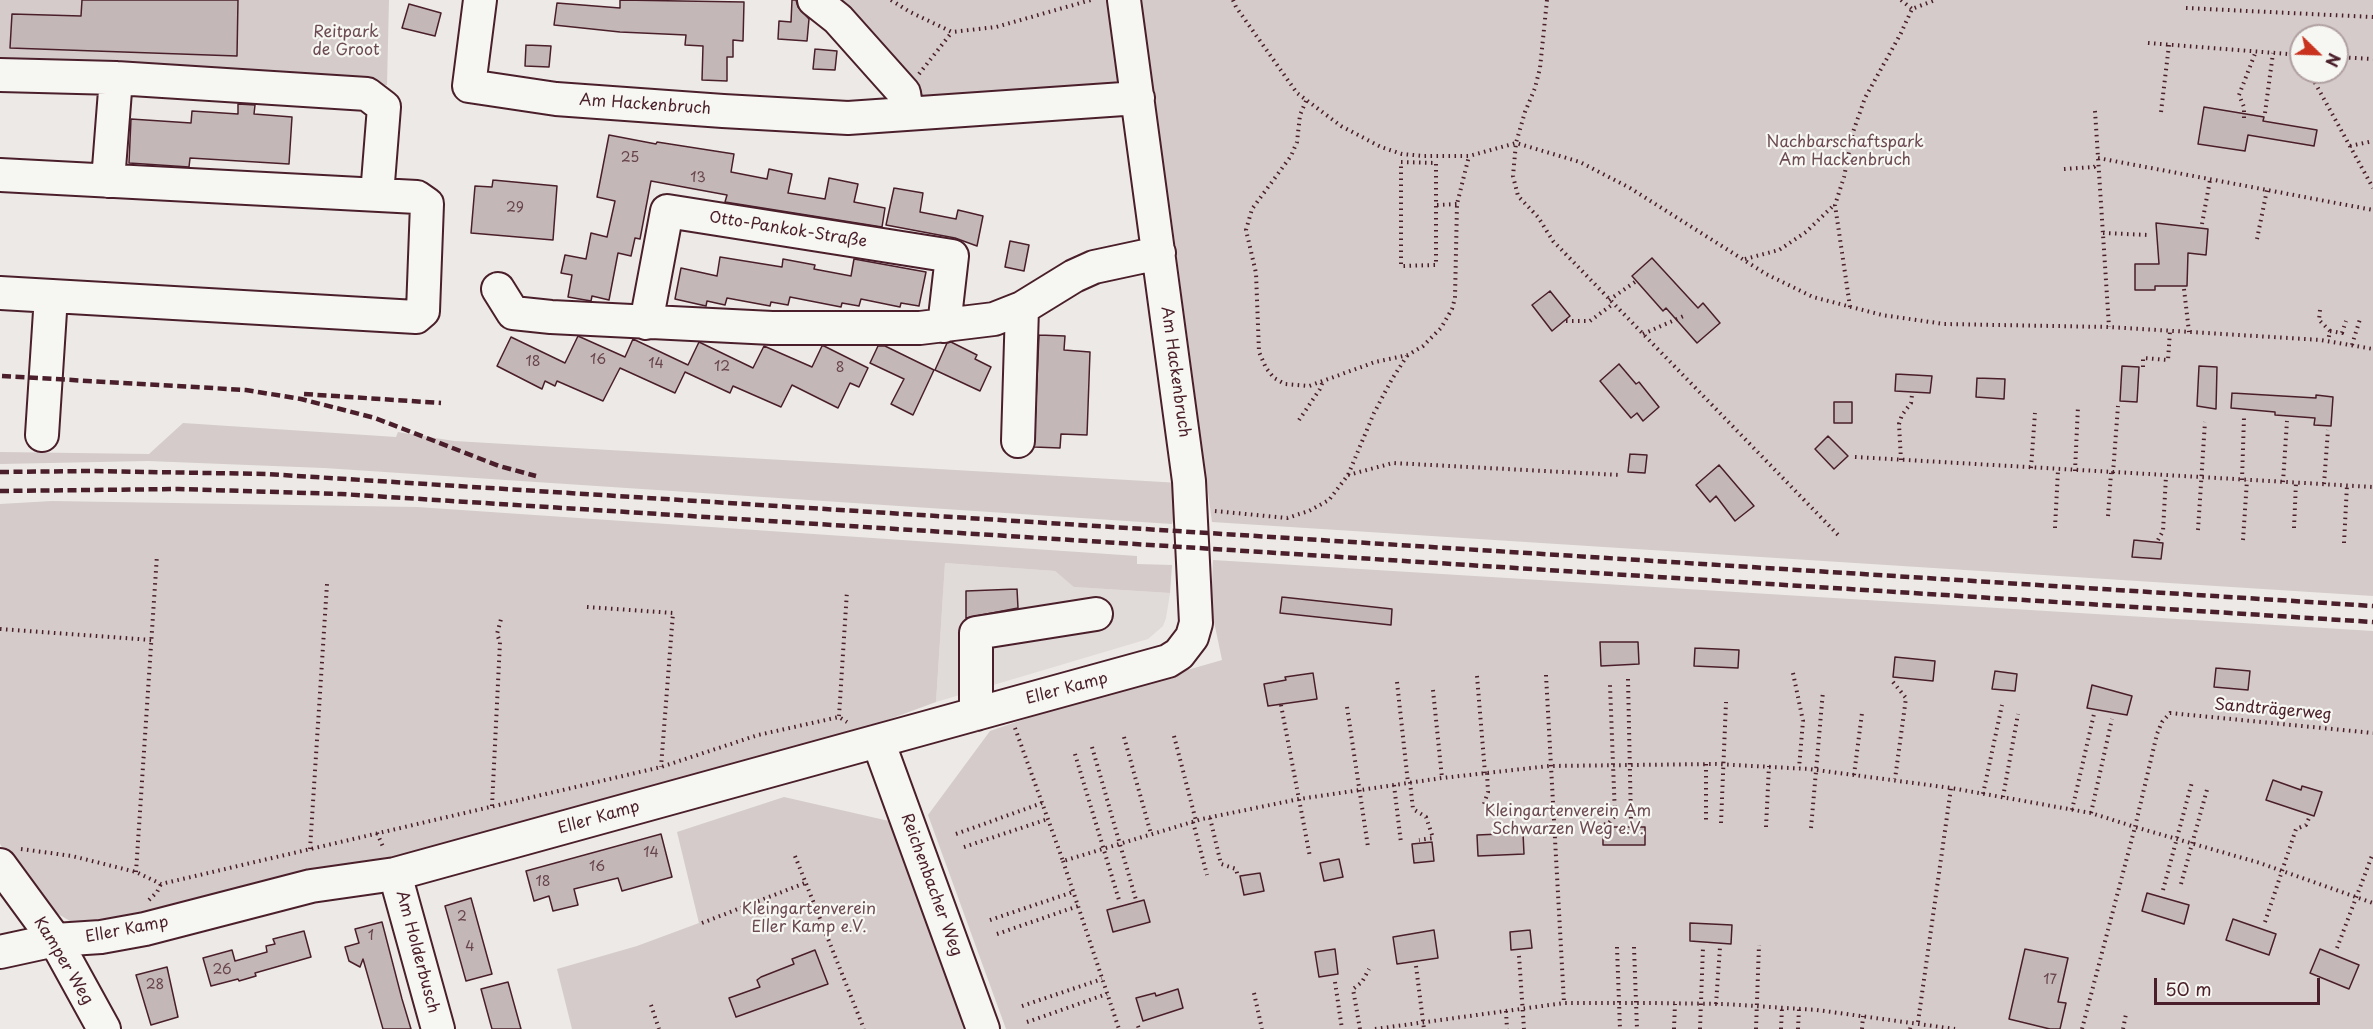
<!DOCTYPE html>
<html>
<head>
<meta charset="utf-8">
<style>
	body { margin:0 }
	#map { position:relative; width:2373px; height:1029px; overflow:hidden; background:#ece9e6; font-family:"Playpen Sans",sans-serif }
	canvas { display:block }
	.north { position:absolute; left:2289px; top:24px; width:60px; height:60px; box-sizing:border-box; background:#f6f6f2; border:2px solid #b1a0a2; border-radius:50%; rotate:113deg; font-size:16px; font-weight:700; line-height:24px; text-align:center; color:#4a1f2b }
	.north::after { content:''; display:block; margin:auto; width:21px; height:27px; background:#c8321e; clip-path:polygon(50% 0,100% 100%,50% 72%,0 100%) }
	.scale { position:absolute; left:2154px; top:978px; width:166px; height:27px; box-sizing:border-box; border:3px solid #4a1f2b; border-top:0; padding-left:8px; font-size:18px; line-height:21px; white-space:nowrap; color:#4a1f2b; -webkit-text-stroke:4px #f6f6f2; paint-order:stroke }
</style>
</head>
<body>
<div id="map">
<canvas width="2373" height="1029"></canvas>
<div class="north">N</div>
<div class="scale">50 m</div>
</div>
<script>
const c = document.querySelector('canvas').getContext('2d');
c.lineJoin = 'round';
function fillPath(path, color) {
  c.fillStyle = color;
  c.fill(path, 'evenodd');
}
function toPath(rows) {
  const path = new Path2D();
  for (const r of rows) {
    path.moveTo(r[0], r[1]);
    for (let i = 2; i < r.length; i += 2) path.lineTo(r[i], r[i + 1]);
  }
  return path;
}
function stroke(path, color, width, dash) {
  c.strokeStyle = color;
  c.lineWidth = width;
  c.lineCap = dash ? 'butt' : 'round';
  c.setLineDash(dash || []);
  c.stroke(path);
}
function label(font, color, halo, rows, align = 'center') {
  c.font = font + ' "Playpen Sans",sans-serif';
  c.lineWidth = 4.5;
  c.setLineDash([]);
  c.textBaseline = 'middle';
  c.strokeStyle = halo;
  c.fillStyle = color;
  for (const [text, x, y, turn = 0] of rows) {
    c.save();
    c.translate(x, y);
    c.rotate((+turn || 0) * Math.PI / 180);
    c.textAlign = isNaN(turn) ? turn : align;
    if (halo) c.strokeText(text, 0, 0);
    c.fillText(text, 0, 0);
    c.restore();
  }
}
fillPath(toPath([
	[945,563,1055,571,1075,587,1170,593,1166,618,1163,626,1148,639,936,702]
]), '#e0dad8');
fillPath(toPath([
	[0,0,389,0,387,85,0,66],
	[820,0,1107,0,1122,98,941,107,900,82],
	[1136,0,2373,0,2373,596,1212,522,1170,206,1164,206],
	[2301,36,2337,36,2337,72,2301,72],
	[183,423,396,437,398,432,454,441,1180,483,1178,506,1172,524,324,468,148,461,0,464,0,452,149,454],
	[52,501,417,507,1137,556,1137,564,1172,565,1170,593,1074,587,1055,571,945,563,936,702,841,737,386,861,136,915,87,923,70,921,48,908,13,864,0,844,0,504],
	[1213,560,2373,631,2373,1029,1006,1029,928,815,990,731,1066,705,1222,660,1211,607],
	[784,797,889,821,967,1029,572,1029,557,969,637,946,699,923,677,832]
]), '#d4cbca');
const building = toPath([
	[82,0,238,0,237,56,10,48,12,14,81,16,82,0],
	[620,0,744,2,743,41,733,40,733,57,727,57,727,81,702,80,703,46,685,45,686,35,620,32,554,25,557,3,620,8,620,0],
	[792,0,796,0,798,7,809,19,807,41,778,39,779,21,791,22,792,0],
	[409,4,441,13,435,36,402,28,409,4],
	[526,45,551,46,549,67,525,66,526,45],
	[815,49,837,51,835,70,813,69,815,49],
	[238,104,255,105,254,114,292,117,289,164,190,158,189,167,129,163,131,119,191,123,192,111,238,114,238,104],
	[2204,107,2264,117,2263,121,2317,130,2314,146,2248,135,2245,151,2198,144,2204,107],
	[609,135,656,144,657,142,734,154,731,172,767,179,769,169,792,174,788,193,825,199,829,178,858,184,854,202,885,208,882,227,725,202,727,195,651,181,640,239,635,238,631,256,618,253,609,300,592,296,591,301,568,297,572,275,561,273,565,255,586,259,591,233,607,237,615,201,597,197,609,135],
	[493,180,557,186,553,240,471,233,475,186,492,187,493,180],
	[894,188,923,193,920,212,956,219,958,210,983,216,977,246,955,238,886,225,894,188],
	[2156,223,2208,229,2206,255,2188,253,2187,286,2155,286,2155,290,2135,290,2135,264,2159,264,2156,223],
	[1010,241,1029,245,1024,271,1005,267,1010,241],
	[720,257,782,267,783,259,815,265,814,269,851,276,854,259,926,272,919,306,901,303,900,307,861,299,859,306,842,303,841,307,790,297,788,305,771,302,770,306,727,298,725,305,707,301,706,306,675,299,681,268,717,276,720,257],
	[1652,258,1698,308,1703,303,1720,323,1697,343,1666,308,1663,311,1632,276,1652,258],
	[1550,291,1570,316,1552,331,1532,305,1550,291],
	[1039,335,1065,336,1064,350,1090,352,1087,435,1061,434,1060,448,1034,447,1039,335],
	[578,336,625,357,633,339,688,365,699,342,753,368,764,346,812,367,822,346,824,346,868,368,859,387,850,383,838,408,792,385,781,407,733,386,730,393,685,372,675,393,620,368,603,401,557,381,555,386,545,381,542,389,497,366,511,337,565,363,578,336],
	[951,342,977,355,975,359,991,367,980,391,935,370,947,343,951,342],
	[878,346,885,346,934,370,913,415,891,404,904,379,870,363,878,346],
	[1619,364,1636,384,1639,382,1659,407,1643,421,1637,413,1631,418,1600,381,1619,364],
	[2122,366,2139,367,2137,402,2120,401,2122,366],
	[2199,366,2217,367,2216,409,2197,406,2199,366],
	[1896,374,1932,376,1930,393,1895,391,1896,374],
	[1977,378,2005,379,2004,399,1976,397,1977,378],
	[2232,393,2316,398,2316,395,2333,397,2331,426,2314,425,2315,418,2275,415,2275,412,2231,408,2232,393],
	[1834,402,1852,402,1852,423,1834,423,1834,402],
	[1828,436,1848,456,1834,469,1815,449,1828,436],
	[1630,454,1647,455,1645,473,1628,472,1630,454],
	[1719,465,1754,506,1735,521,1716,496,1710,502,1696,485,1719,465],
	[2134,540,2163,543,2161,559,2132,557,2134,540],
	[1017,589,1018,608,966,618,966,591,1017,589],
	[1282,597,1392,609,1391,625,1280,613,1282,597],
	[1600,642,1638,642,1639,664,1601,666,1600,642],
	[1695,648,1739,650,1738,668,1694,666,1695,648],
	[1895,657,1935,661,1933,681,1893,677,1895,657],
	[2216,668,2250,671,2248,690,2214,687,2216,668],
	[1995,671,2017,674,2015,691,1992,689,1995,671],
	[1313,673,1317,699,1268,706,1264,684,1286,680,1285,677,1313,673],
	[2092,685,2132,696,2127,715,2087,708,2092,685],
	[2273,780,2301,790,2302,786,2322,792,2314,816,2266,800,2273,780],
	[1603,827,1645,827,1645,845,1603,845,1603,827],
	[1523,833,1524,854,1478,856,1477,835,1523,833],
	[661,834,672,877,622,891,618,878,574,889,578,905,553,911,549,896,534,901,526,871,661,834],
	[1432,842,1434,861,1414,863,1412,844,1432,842],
	[1339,859,1343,877,1324,881,1320,863,1339,859],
	[1260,873,1264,891,1244,895,1240,876,1260,873],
	[2147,893,2189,905,2184,924,2142,911,2147,893],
	[471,898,492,974,466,981,445,906,471,898],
	[1144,900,1150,922,1113,932,1107,910,1144,900],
	[2233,919,2276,934,2269,955,2226,940,2233,919],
	[382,922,402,999,411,1029,383,1029,363,959,360,967,349,961,345,947,359,943,355,929,382,922],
	[1690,923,1732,925,1731,944,1690,941,1690,923],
	[1434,930,1438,958,1397,964,1393,937,1434,930],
	[1530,930,1532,948,1511,950,1510,932,1530,930],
	[304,931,311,957,255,973,256,976,239,981,238,979,211,986,203,958,232,950,235,961,267,952,266,946,275,944,273,939,304,931],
	[1335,949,1338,974,1319,977,1315,952,1335,949],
	[2025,949,2068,958,2058,1002,2066,1003,2060,1029,2050,1029,2009,1019,2025,949],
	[2320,949,2359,965,2349,989,2310,973,2320,949],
	[815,950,828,984,736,1017,729,998,760,987,757,980,761,977,794,964,792,959,815,950],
	[167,967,178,1017,151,1025,136,975,167,967],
	[508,982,521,1029,492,1029,481,989,508,982],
	[1178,989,1183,1008,1143,1021,1136,998,1155,993,1156,996,1178,989]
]);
fillPath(building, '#c4b7b7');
stroke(building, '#4a1f2b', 1.5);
const minor = toPath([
	[480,0,469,86,556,99,723,111,848,118,1138,98],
	[814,0,838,19,904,93,907,113],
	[0,75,116,78,367,94,384,107,377,195],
	[0,175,417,197,427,204,423,311,416,317,0,293],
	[108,181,116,78],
	[498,289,513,313,551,317,772,328,920,328,994,319,1022,308,1074,276,1094,267,1159,253],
	[646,323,667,211,952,256,944,326],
	[42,435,51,296],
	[1018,441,1022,308],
	[976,714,976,633,1096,614],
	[878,741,983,1029],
	[0,865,55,940,104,1029],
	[395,874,438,1029],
	[0,952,55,940,101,937,145,929,311,886,395,874,1168,661,1179,654,1192,637,1196,623,1189,481,1124,0]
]);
stroke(minor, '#4a1f2b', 36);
stroke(toPath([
	[891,0,910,12,952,32,996,27,1091,0],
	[1233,0,1236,7,1297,93,1341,126,1381,147,1402,154,1424,156,1469,156,1516,143,1580,162,1630,188,1766,274,1813,297,1882,315,1944,324,2109,327,2321,340,2373,349],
	[1547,0,1540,68,1535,88,1525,112,1516,143,1513,176,1518,196,1538,217,1553,241,1841,538],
	[1901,0,1912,9],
	[2186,8,2373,17],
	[2148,43,2301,55],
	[2337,57,2373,59],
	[2309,72,2373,188],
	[919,74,952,32],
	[1306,101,1300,115,1297,142,1291,156,1252,209,1246,230,1256,273,1259,352,1266,368,1274,378,1285,384,1309,386,1375,362,1408,355,1423,346,1441,328,1452,309,1455,298,1457,204,1469,156],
	[2095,111,2109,327],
	[2161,112,2169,45],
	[2265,113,2273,53],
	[2244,118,2244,107,2239,95,2256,51],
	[2350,146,2373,141],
	[2098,158,2373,210],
	[1401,162,1436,163,1436,265,1401,266,1401,162],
	[2064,169,2094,167,2098,164],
	[1437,205,1457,204],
	[2202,224,2210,180],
	[2103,233,2148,235],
	[2257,239,2267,190],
	[1745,259,1779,250,1806,232,1834,205],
	[2184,289,2189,332],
	[1609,300,1635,282],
	[1850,307,1835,205,1844,177,1853,132,1865,98,1901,33,1912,9,1935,0],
	[2320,310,2319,320,2330,331,2328,341],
	[1566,321,1590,321,1613,304],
	[2330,331,2342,333,2346,321],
	[1643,334,1686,315],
	[2352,345,2360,319],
	[2143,367,2143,358,2168,360,2170,331],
	[1299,420,1320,389,1323,381],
	[1855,457,2373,487],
	[1901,460,1899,424,1902,415,1911,403,1912,395],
	[2031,468,2035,413],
	[2075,471,2078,406],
	[2113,473,2118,406],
	[1348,475,1393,463,1620,475],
	[2242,480,2244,417],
	[2283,482,2287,421],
	[2324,484,2328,430],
	[1215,511,1287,518,1309,511,1329,500,1348,475,1374,413,1392,379,1407,356],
	[2108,516,2111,473],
	[2055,528,2058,470],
	[2294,528,2296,483],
	[2198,530,2205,422],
	[2158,540,2163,531,2166,476],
	[2243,540,2247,480],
	[2344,543,2347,485],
	[587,607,673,613,661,767],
	[0,629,152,640],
	[1793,673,1803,721,1799,768],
	[1546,675,1564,1003],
	[1477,676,1485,773],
	[1628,679,1631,822],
	[1397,682,1408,783],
	[1893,682,1906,698,1895,779],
	[1433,690,1442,778],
	[1281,705,1310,857],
	[1347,707,1368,847],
	[839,716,847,591],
	[1015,728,1063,861,1202,819,1299,799,1442,778,1549,766,1716,764,1809,769,1951,788,2091,813,2135,827,2157,734,2162,722,2170,713,2373,733],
	[1174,736,1196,821],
	[1124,737,1151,834],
	[1092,747,1136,900],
	[1075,754,1119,900],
	[1706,764,1706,823],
	[1854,775,1862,713],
	[1410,782,1413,809,1426,817,1433,838,1419,840],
	[1394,785,1401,843],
	[1983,794,2002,705],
	[2003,797,2018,714],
	[1484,804,1488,792,1487,773],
	[492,806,500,642,497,634,501,619],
	[2072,810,2094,714],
	[2091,813,2112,719],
	[1210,818,1221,864,1236,869,1238,877],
	[1193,822,1207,875],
	[1721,823,1726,702],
	[1598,825,1608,824,1615,816,1610,685],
	[1766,827,1769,766],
	[1811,828,1823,691],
	[377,833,384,849],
	[956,834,1042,803],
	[964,847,1048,819],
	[21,849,72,856,136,872,161,884,661,767,758,735,839,717,847,722],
	[310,849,327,584],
	[795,856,864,1029],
	[1063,861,1119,1029],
	[136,872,157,555],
	[2181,884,2208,786],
	[2163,890,2192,782],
	[149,900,157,892,161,884],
	[990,920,1073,892],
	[2265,922,2296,829,2306,825,2309,818],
	[702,923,805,883],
	[997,934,1078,906],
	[1617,947,1620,1029],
	[1634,947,1637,1029],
	[2337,948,2373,853],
	[1519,956,1524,1029],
	[1416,966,1424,1029],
	[1335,982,1342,1029],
	[1254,993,1262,1029],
	[1716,1004,1720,947],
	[651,1005,659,1029],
	[1022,1006,1102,979],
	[1506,1011,1507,1029],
	[1027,1022,1107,994],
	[1918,1022,1951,788],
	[1138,1026,1139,1029],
	[1360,1029,1353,989,1362,982,1369,969],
	[1375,1029,1564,1003,1653,1003,1724,1004,1817,1010,1955,1029],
	[1674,1029,1675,1004],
	[1700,1029,1703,947],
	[1756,1029,1759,945],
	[1781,1029,1782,1008],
	[1798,1029,1799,1009],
	[1862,1029,1863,1016],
	[1910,1029,1911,1024],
	[2082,1029,2135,827,2260,863,2373,903],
	[2123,1029,2126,1014]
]), '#4a1f2b', 4, [1.5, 4.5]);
stroke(minor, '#f6f6f2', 32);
stroke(toPath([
	[2,376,246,390,301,399,375,418,499,466,536,476],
	[304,394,441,403],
	[0,472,92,471,266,474,2373,606],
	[0,491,178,489,341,494,2373,622]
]), '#4a1f2b', 4.5, [9, 4.5]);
label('14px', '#68454e', null, [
	["25",630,158],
	["13",698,178],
	["29",515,208],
	["16",598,360],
	["18",533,362],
	["14",656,364],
	["12",722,367],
	["8",840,368],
	["14",651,853],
	["16",597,867],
	["18",543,882],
	["2",462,917],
	["1",371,936],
	["4",470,947],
	["26",222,970],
	["17",2050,980],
	["28",155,985]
]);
label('16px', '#6c4a53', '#f6f6f2', [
	["Reitpark",346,33],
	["de Groot",346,51],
	["Nachbarschaftspark",1845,143],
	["Am Hackenbruch",1845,161],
	["Kleingartenverein Am",1568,812],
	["Schwarzen Weg e.V.",1568,830],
	["Kleingartenverein",809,910],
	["Eller Kamp e.V.",809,928]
]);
label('16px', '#4a1f2b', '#f6f6f2', [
	["Am Hackenbruch",645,105,4],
	["Otto-Pankok-Straße",788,230,9],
	["Am Hackenbruch",1175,372,82],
	["Eller Kamp",1067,689,-15],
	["Sandträgerweg",2273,710,5],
	["Eller Kamp",599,818,-16],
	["Reichenbacher Weg",931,885,70],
	["Eller Kamp",127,930,-11],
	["Am Holderbusch",417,952,75],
	["Kamper Weg",63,961,59]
]);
</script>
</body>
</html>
